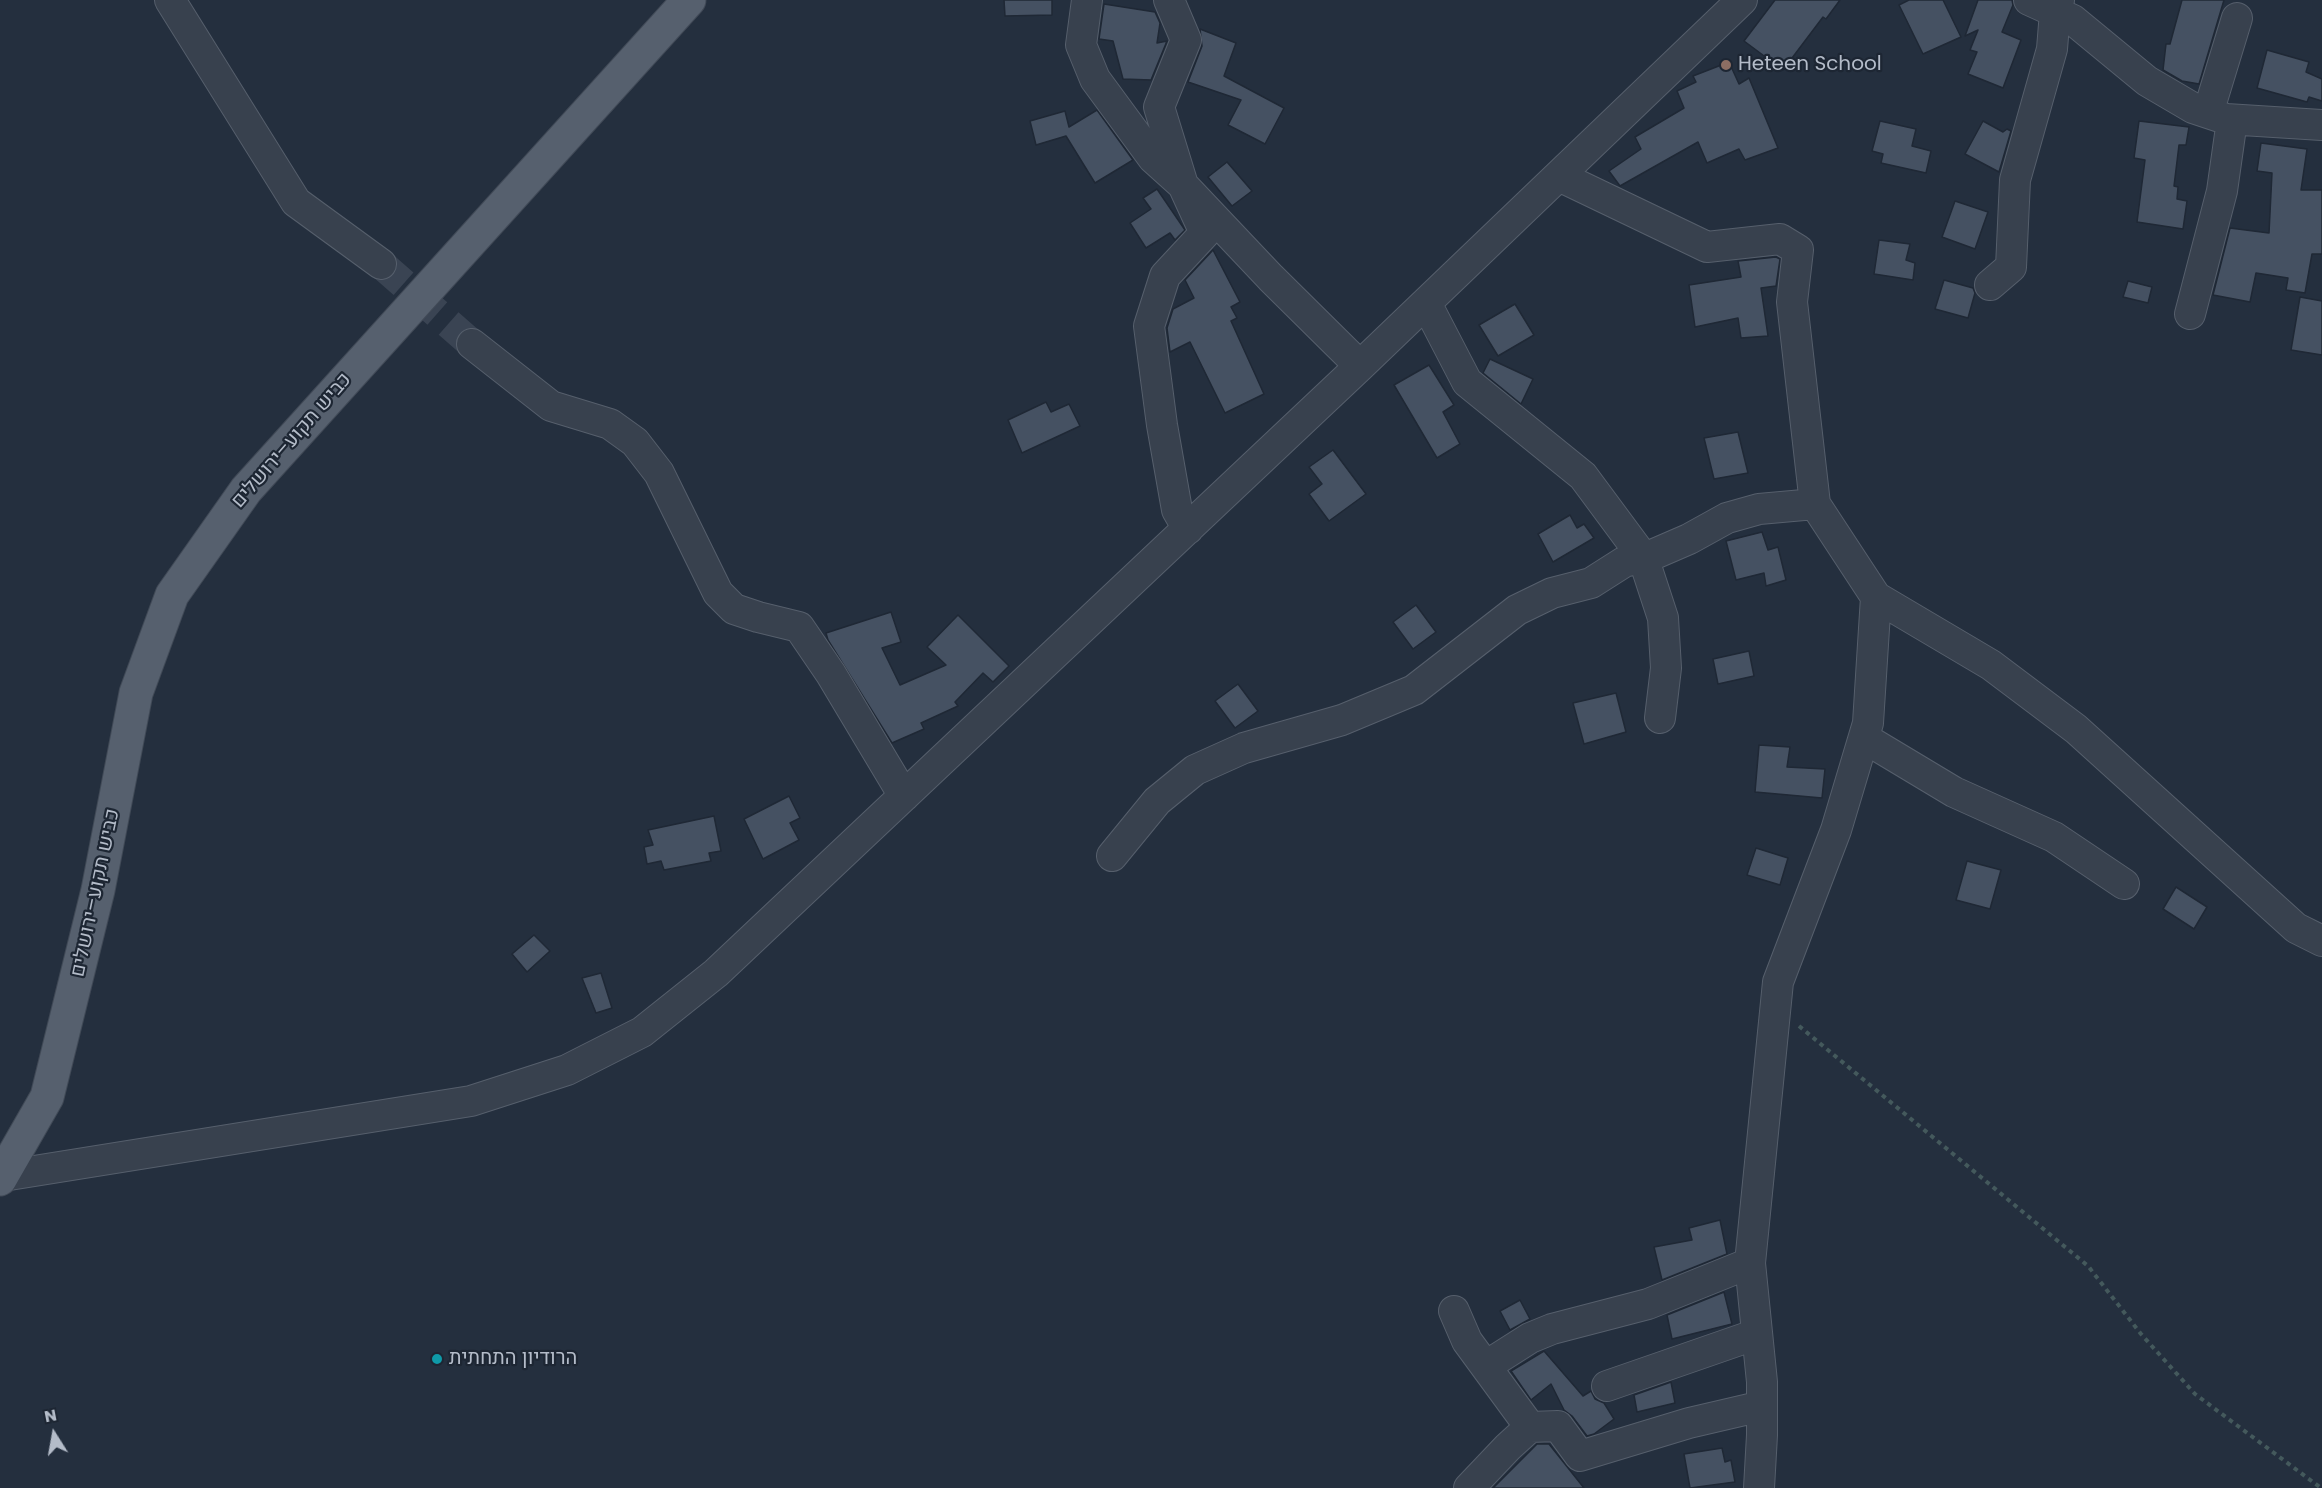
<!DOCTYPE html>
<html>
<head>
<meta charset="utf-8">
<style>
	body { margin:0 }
	#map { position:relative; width:2322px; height:1488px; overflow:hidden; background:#242f3e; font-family:Poppins,sans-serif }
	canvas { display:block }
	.north { position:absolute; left:24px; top:1404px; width:60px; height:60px; -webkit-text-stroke:4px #1d2633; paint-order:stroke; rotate:349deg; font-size:16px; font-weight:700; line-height:24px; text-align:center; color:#b4bcc9 }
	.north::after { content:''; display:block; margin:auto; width:21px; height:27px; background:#b4bcc9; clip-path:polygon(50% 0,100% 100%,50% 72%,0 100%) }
</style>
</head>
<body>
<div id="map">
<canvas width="2322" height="1488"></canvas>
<div class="north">N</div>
</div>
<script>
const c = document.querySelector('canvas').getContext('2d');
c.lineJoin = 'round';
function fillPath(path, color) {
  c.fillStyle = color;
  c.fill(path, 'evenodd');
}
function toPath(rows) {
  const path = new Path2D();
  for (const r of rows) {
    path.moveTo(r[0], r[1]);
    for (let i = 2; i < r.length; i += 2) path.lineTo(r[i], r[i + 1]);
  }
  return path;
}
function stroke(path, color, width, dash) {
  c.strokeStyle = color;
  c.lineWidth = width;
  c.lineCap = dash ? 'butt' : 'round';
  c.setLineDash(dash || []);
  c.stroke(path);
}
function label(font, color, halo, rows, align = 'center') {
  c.font = font + ' Poppins,Heebo,sans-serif';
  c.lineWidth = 4.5;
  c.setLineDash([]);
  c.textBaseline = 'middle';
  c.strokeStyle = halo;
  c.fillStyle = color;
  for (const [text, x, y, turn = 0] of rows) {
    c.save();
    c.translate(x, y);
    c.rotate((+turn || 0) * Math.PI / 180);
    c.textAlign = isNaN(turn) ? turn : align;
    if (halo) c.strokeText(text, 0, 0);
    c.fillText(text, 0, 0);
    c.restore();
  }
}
const building = toPath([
	[1004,0,1052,0,1052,15,1005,16,1004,0],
	[1775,0,1840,0,1826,19,1823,17,1783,70,1744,41,1775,0],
	[1909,0,1943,0,1961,37,1923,54,1899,5,1909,0],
	[1978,0,2012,0,2013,5,2002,32,2021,40,2003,88,1968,74,1977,52,1970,50,1978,30,1965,36,1978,0],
	[2182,0,2224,0,2199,84,2182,81,2163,70,2166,44,2170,44,2182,0],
	[1104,4,1155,12,1160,23,1157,43,1167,41,1151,80,1123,79,1113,41,1099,39,1104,4],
	[1200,29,1236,43,1224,76,1284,108,1265,144,1228,125,1241,100,1188,82,1202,46,1200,29],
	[2267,50,2309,62,2306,72,2322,79,2322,101,2309,97,2307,102,2257,88,2267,50],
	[1729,62,1739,84,1749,78,1778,148,1745,160,1739,149,1707,163,1698,142,1620,186,1609,171,1641,149,1635,137,1684,108,1677,91,1696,82,1693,76,1729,62],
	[1097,110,1133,160,1095,183,1066,136,1036,145,1030,121,1065,111,1069,127,1097,110],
	[1880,121,1916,129,1912,146,1931,151,1926,173,1881,163,1883,154,1872,151,1880,121],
	[1983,121,2003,132,2007,129,2011,131,1999,172,1965,154,1983,121],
	[2139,121,2189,127,2186,145,2179,145,2174,186,2178,187,2177,199,2187,201,2183,229,2137,222,2145,160,2134,158,2139,121],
	[2261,143,2307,149,2301,190,2322,190,2322,254,2312,254,2305,293,2286,290,2288,278,2256,273,2250,302,2213,295,2230,228,2269,233,2272,173,2257,171,2261,143],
	[1227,162,1252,191,1232,206,1208,177,1227,162],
	[1157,189,1185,230,1175,240,1170,233,1146,248,1130,223,1151,209,1143,198,1157,189],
	[1955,201,1988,212,1975,249,1942,237,1955,201],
	[1879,240,1910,244,1906,260,1915,263,1913,280,1874,274,1879,240],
	[1213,250,1240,302,1231,307,1237,318,1231,321,1264,394,1225,413,1190,342,1170,352,1167,328,1173,309,1194,298,1185,280,1213,250],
	[1776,257,1780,259,1776,286,1761,288,1768,336,1741,338,1738,318,1695,327,1689,285,1741,277,1738,261,1776,257],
	[1944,280,1973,288,1975,293,1968,318,1935,309,1944,280],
	[2128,281,2152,287,2148,303,2123,297,2128,281],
	[2300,297,2322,301,2322,355,2291,350,2300,297],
	[1515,304,1534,335,1498,356,1479,325,1515,304],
	[1490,359,1533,379,1521,404,1483,373,1490,359],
	[1429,365,1454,405,1443,412,1460,444,1437,458,1394,385,1429,365],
	[1046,402,1051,412,1069,404,1080,426,1022,453,1008,420,1046,402],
	[1738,432,1748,473,1714,479,1704,438,1738,432],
	[1333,450,1366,494,1329,521,1309,494,1322,484,1309,467,1333,450],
	[1570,515,1577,528,1584,524,1594,538,1553,562,1538,534,1570,515],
	[1762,532,1768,550,1778,547,1786,580,1766,586,1764,573,1736,580,1726,541,1762,532],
	[1416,605,1436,632,1413,649,1393,622,1416,605],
	[891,612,901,642,882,648,900,685,946,665,927,647,958,615,1009,666,993,682,983,673,955,702,958,706,921,723,924,729,892,743,828,640,826,633,891,612],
	[1749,651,1754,676,1718,684,1713,659,1749,651],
	[1238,684,1258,711,1235,728,1215,701,1238,684],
	[1616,693,1626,732,1584,744,1573,703,1616,693],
	[1759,745,1790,747,1787,767,1825,769,1822,798,1755,792,1759,745],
	[789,796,800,818,790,823,799,840,763,859,744,819,789,796],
	[714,816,721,851,709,853,711,861,664,870,661,861,647,864,644,847,653,845,648,830,714,816],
	[1756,848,1788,858,1780,885,1747,875,1756,848],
	[1967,861,2001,870,1990,909,1956,900,1967,861],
	[2176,887,2207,907,2194,929,2163,909,2176,887],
	[534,935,550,951,527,972,512,954,534,935],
	[601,973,612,1008,596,1013,582,978,601,973],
	[1720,1220,1727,1254,1662,1280,1654,1247,1692,1240,1689,1228,1720,1220],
	[1724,1292,1732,1324,1672,1339,1667,1315,1724,1292],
	[1520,1300,1530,1319,1510,1330,1500,1311,1520,1300],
	[1544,1351,1583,1396,1591,1391,1595,1399,1604,1403,1614,1419,1594,1434,1587,1436,1572,1416,1564,1410,1551,1384,1531,1400,1511,1371,1544,1351],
	[1671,1382,1675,1403,1637,1412,1634,1395,1671,1382],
	[1537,1444,1549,1444,1584,1488,1493,1488,1537,1444],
	[1722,1448,1725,1462,1731,1460,1735,1482,1690,1488,1684,1454,1722,1448]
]);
fillPath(building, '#455162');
stroke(building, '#1f2835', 1.5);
stroke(toPath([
	[381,264,472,344]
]), '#3a4453', 30, [30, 15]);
const minor = toPath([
	[170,0,296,202,381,264],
	[1087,0,1081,45,1095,79,1153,158,1183,185,1205,233,1165,276,1149,326,1162,425,1177,510,1188,529],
	[1169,0,1186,40,1159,107,1183,185,1271,278,1360,366],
	[2029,0,2073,20,2147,81,2193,108,2226,119,2322,125],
	[2208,113,2237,18],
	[1559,176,1707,247,1780,239,1798,250,1792,302,1815,504,1876,597,1991,665,2076,729,2296,928,2322,941],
	[1990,285,2011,267,2015,180,2052,49,2055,12,2059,0],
	[1426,303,1467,382,1583,476,1643,557,1663,618,1666,668,1660,718],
	[2190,314,2222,191,2232,120],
	[472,344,551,406,610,424,635,442,659,473,718,593,734,609,758,617,799,627,831,674,904,796],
	[1864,738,1954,792,2054,837,2124,884],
	[1112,856,1157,801,1195,770,1244,748,1342,720,1414,690,1517,610,1552,593,1591,583,1624,562,1652,555,1689,539,1727,518,1759,509,1815,504],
	[3,1176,471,1101,567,1070,642,1032,716,973,1360,366,1742,0],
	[1454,1311,1467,1341,1530,1427],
	[1486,1366,1530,1338,1552,1329,1648,1304,1750,1263],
	[1607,1386,1757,1334],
	[1469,1488,1508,1447,1530,1427,1558,1426,1580,1456,1689,1423,1762,1406],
	[1759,1488,1762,1435,1762,1382,1750,1263,1778,982,1836,830,1868,723,1876,597]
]);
const major = toPath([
	[0,1179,47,1097,98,890,136,693,172,595,246,490,689,0]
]);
stroke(minor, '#565f6c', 32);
stroke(major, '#414a57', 35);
stroke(toPath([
	[1799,1026,2088,1266,2141,1334,2195,1394,2321,1488]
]), '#44595c', 4, [4.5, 4.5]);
stroke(minor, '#38414e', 30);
stroke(major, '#56606e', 33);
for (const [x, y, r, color] of [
	[1726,65,6,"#8d6e63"],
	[437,1359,6,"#0f9aa8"]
]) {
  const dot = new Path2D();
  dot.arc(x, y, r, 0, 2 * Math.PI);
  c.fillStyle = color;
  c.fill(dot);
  stroke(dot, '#1d2633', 2);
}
label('20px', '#b4bcc9', '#1d2633', [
	["Heteen School",1738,65],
	["הרודיון התחתית",449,1359]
], 'left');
label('20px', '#b4bcc9', '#1d2633', [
	["כביש תקוע–ירושלים",292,441,-49],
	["כביש תקוע–ירושלים",96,893,-78]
]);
</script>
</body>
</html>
